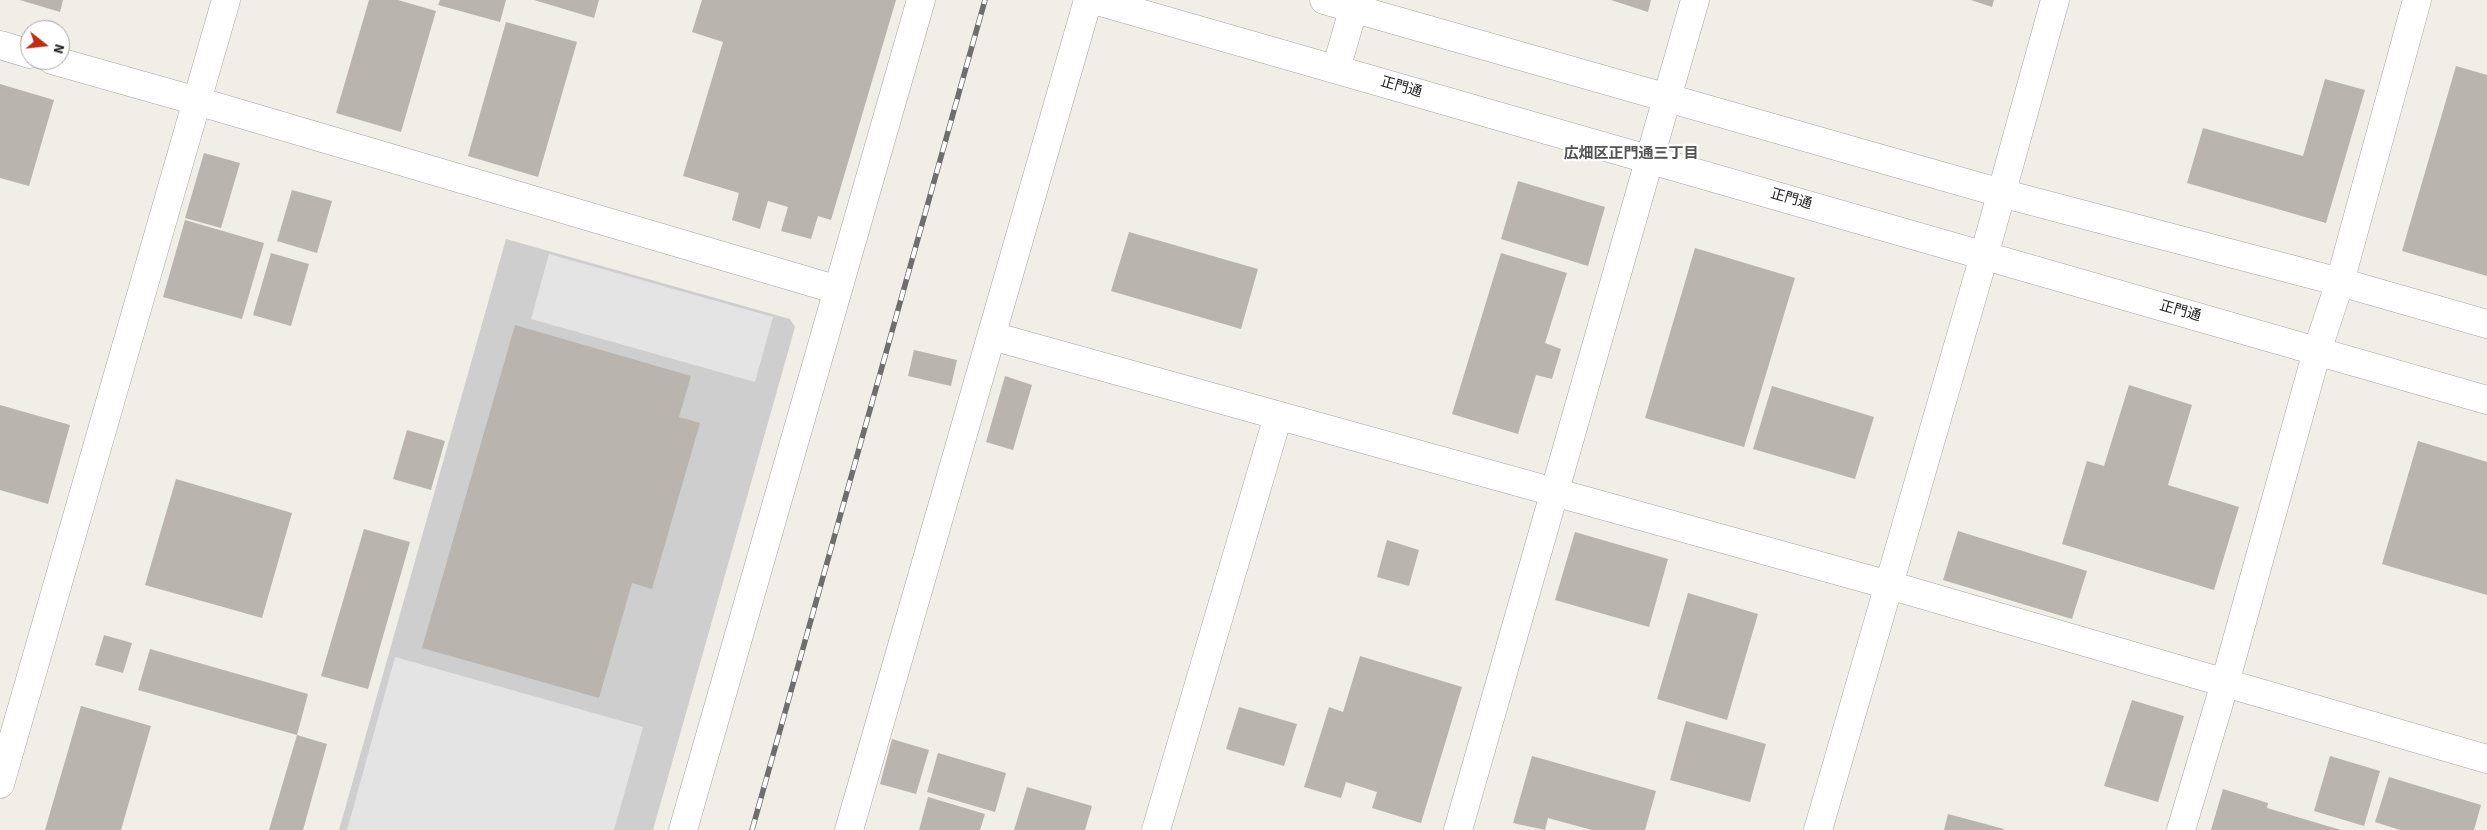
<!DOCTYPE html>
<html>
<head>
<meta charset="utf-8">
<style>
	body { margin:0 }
	#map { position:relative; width:2487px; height:830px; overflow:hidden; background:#f0eee7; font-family:"Source Sans 3",sans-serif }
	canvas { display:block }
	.north { position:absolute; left:20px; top:20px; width:50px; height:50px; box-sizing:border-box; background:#fff; border:1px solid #a6a6a6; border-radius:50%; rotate:106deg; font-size:14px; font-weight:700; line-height:20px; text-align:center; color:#202020 }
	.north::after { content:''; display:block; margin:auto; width:18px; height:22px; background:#bd2c13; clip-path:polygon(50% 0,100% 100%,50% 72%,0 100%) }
</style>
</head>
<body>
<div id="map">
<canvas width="2487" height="830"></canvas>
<div class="north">N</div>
</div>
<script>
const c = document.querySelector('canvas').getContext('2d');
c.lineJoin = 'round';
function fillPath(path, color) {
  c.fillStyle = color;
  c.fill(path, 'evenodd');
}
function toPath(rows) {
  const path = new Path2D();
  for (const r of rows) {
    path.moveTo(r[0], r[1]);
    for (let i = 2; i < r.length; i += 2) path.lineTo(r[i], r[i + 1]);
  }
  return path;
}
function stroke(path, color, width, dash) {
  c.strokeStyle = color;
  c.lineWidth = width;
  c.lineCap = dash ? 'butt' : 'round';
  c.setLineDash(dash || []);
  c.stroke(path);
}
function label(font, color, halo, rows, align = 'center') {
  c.font = font + ' "Source Sans 3","Noto Sans JP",sans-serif';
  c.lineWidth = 4.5;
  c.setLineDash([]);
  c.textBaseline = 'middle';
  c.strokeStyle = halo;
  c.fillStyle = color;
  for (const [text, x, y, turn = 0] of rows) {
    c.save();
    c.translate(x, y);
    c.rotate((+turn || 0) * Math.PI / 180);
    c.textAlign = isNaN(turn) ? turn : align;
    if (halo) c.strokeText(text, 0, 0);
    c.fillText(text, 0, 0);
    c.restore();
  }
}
fillPath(toPath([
	[506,239,790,319,795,327,653,830,339,830]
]), '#cecece');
fillPath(toPath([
	[549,254,773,317,755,382,531,319],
	[395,657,643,727,614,830,347,830]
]), '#e4e4e4');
fillPath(toPath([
	[20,0,63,0,60,12],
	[369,0,398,0,436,11,401,132,336,113],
	[440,0,506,0,500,22,438,5],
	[534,0,599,0,594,18],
	[702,0,896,0,831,220,818,216,811,239,781,231,788,207,768,201,760,229,732,220,739,193,683,176,723,42,692,32],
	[1611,0,1651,0,1648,12],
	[1971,0,1994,0,1992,7],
	[506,22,577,42,538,177,468,156],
	[2456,66,2487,75,2487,276,2402,251],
	[2325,79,2365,90,2326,223,2187,183,2203,128,2303,156],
	[0,84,54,100,29,186,0,178],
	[204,153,240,163,221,228,185,218],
	[1518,181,1605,207,1588,266,1501,239],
	[292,190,332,201,317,253,277,241],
	[185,220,264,243,242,319,163,297],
	[1129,232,1258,269,1241,329,1111,291],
	[1695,248,1795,278,1744,447,1645,418],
	[271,253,309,264,291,326,253,315],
	[1501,253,1567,273,1545,343,1561,349,1552,379,1536,375,1518,434,1452,414],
	[515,325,691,376,679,417,700,423,652,589,632,583,599,698,422,648],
	[914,350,957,360,951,386,908,376],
	[1005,376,1032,385,1013,450,986,442],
	[2129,385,2192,405,2168,485,2239,507,2214,590,2062,544,2087,461,2104,466],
	[1772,386,1874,417,1855,479,1753,449],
	[0,405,70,425,48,504,0,490],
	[407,430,445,441,431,490,393,479],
	[2418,441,2487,462,2487,595,2382,564],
	[176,479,292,513,262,618,145,585],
	[364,529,410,542,368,689,321,676],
	[1958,531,2087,571,2072,619,1943,580],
	[1575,532,1668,559,1649,627,1555,600],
	[1387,540,1419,550,1409,586,1377,577],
	[1688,593,1758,614,1727,720,1657,699],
	[104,635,132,643,123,673,95,665],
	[150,649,308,694,297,735,327,744,303,830,269,830,297,735,138,690],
	[1360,656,1462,687,1421,823,1372,808,1377,792,1346,782,1341,798,1304,787,1329,707,1343,712],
	[2132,700,2184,716,2158,802,2104,786],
	[81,706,151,726,121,830,45,830],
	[1239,707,1297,724,1284,766,1226,749],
	[1686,721,1766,744,1750,802,1670,780],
	[892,739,929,750,916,794,880,784],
	[938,753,1006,773,995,812,927,792],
	[1532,756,1656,791,1645,830,1592,830,1548,818,1545,830,1513,823],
	[2330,756,2380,771,2364,826,2314,811],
	[2389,777,2481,805,2474,830,2400,830,2375,822],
	[1027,787,1092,806,1085,830,1014,830],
	[2223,789,2268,803,2267,808,2341,830,2211,830],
	[928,797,985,814,980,830,919,830],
	[1948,814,2004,829,2004,830,1944,830]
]), '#b9b4ad');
const minor = toPath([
	[1094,0,2487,400],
	[1324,0,2001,193,2340,282,2487,324],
	[0,45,30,54],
	[52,60,197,101,838,290],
	[1336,69,1356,0],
	[992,336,1889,585,2487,759],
	[0,784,226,0],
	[683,830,921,0],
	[849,830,1088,0],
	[1156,830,1278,416],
	[1458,830,1695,0],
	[1818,830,1984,256,2055,0],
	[2181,830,2225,683,2317,351,2340,282,2417,0]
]);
stroke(minor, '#a4a4a4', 29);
stroke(minor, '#fff', 28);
const rail = toPath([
	[752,830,985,0]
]);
stroke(rail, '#6e6e6e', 5.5);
stroke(rail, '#fff', 4, [11]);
label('14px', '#202020', '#fff', [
	["正門通",1401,88,16],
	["正門通",1791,200,16],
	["正門通",2180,312,16]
]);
label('bold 15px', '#535353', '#fff', [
	["広畑区正門通三丁目",1631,155]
]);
</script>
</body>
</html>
